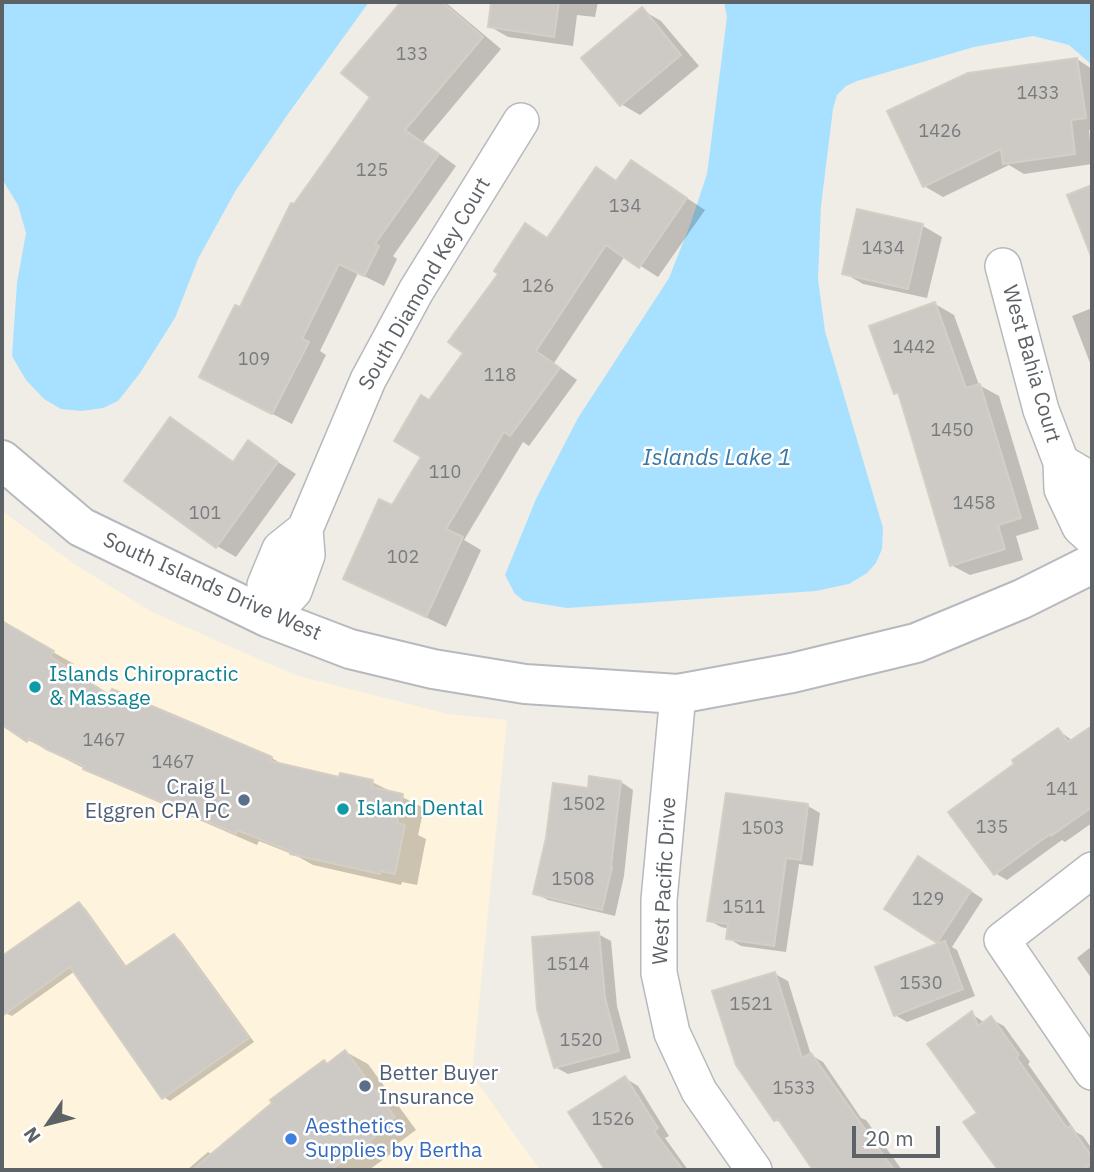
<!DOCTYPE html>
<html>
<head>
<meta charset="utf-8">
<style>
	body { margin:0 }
	#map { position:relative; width:1094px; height:1172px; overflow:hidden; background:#f0ede6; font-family:"IBM Plex Sans",sans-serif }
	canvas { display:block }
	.frame { position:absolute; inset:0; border:4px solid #5d6266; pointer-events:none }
	.north { position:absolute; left:14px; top:1088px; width:70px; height:70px; -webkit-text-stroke:5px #fff; paint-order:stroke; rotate:235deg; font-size:19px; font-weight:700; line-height:28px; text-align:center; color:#5d6266 }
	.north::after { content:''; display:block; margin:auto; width:24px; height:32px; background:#5d6266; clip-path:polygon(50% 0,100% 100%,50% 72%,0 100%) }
	.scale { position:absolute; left:852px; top:1126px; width:88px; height:32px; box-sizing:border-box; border:4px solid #5d6266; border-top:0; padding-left:9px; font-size:21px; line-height:24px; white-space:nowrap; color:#5d6266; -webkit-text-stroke:5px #fff; paint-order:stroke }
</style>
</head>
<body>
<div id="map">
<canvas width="1094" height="1172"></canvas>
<div class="frame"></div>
<div class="north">N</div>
<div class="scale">20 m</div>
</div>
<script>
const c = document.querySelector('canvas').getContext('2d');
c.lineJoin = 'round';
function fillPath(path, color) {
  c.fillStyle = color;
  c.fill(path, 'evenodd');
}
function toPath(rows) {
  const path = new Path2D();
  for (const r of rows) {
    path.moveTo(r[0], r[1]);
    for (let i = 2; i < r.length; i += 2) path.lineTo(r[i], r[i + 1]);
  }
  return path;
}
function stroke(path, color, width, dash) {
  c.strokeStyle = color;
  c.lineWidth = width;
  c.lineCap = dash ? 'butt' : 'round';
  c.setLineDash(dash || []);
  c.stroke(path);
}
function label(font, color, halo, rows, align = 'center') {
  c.font = font + ' "IBM Plex Sans",sans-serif';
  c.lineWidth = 5;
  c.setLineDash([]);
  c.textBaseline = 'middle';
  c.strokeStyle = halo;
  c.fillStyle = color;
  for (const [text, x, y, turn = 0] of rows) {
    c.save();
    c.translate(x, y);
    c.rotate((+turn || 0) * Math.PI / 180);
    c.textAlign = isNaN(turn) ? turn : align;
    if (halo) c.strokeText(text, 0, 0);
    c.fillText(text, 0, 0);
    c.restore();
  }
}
fillPath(toPath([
	[2,511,76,565,152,612,295,675,448,714,507,720,472,1075,540,1170,2,1170]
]), '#fef3dc');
fillPath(toPath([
	[2,2,369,2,288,114,236,190,198,259,175,318,140,373,118,401,103,408,81,411,61,409,44,399,26,380,12,356,17,283,26,233,18,205,2,179],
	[724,2,1092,2,1092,65,1069,45,1033,36,974,47,857,81,846,86,837,95,833,109,821,206,818,279,825,331,883,528,882,549,876,563,867,573,849,584,816,591,567,608,524,601,515,594,505,575,536,499,578,418,669,278,690,225,707,174,727,17]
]), '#a7e1ff');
fillPath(toPath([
	[403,2,445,2,501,49,423,142,456,166,393,256,397,259,384,286,358,273,320,351,326,355,292,424,201,377,241,310,294,206,372,96,344,73],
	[493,2,598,2,595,17,577,15,573,46,508,37,489,26],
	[642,10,661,21,699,66,640,115,621,104],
	[1077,59,1092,69,1092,130,1089,130,1092,164,1024,174,1009,165,943,197,924,186],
	[632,162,705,210,658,277,625,256,554,363,577,380,529,446,523,442,464,540,481,550,446,627,345,578,424,457,429,402,465,352,501,273,526,225,549,239,596,169,618,182],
	[858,211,923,226,942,237,927,298,863,284,844,273],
	[935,304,954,315,979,385,999,396,1039,529,1016,536,1023,560,970,575,951,565,900,395,895,393],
	[1092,308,1092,368,1072,316],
	[171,419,234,462,248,442,296,474,236,557,217,546,126,480],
	[2,623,74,664,70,670,111,696,113,691,272,758,286,767,341,779,372,782,424,808,418,835,426,839,417,885,402,882,401,885,313,865,297,856,259,841,257,845,107,780,28,740,2,723],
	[1092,728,1092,823,1065,842,1062,840,1007,880,995,873,1017,764,1058,730,1073,741],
	[621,782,633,790,624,876,615,916,548,900,535,893,590,790],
	[808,806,820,813,813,866,799,864,786,952,741,946,728,938,730,929,721,927,708,920],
	[931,865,983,899,952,947,957,950,975,996,907,1022,895,1015,941,944,887,908],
	[79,904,85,908,127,967,174,936,180,940,254,1042,170,1101,164,1097,75,971,12,1016,5,1013,2,1008,2,958],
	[598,934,611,941,617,1006,631,1058,568,1074,555,1067],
	[1092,946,1092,979,1077,958],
	[775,974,788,981,811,1055,823,1062,861,1118,866,1120,902,1170,816,1170,784,1125,776,1120],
	[972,1014,985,1023,991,1019,1004,1026,1030,1062,1028,1064,1076,1132,1083,1136,1092,1149,1092,1170,1002,1170,966,1123,979,1113],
	[346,1052,368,1064,416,1130,393,1147,396,1150,369,1170,187,1170,208,1152,213,1155,324,1062,328,1065],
	[625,1078,638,1086,669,1136,665,1138,688,1170,607,1170,571,1112]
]), '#0003');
const building = toPath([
	[401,2,442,2,483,37,405,130,439,154,375,244,379,246,364,276,339,264,302,339,309,342,272,414,199,377,235,305,240,307,291,203,294,204,370,97,341,73,401,2],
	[491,2,559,2,554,37,488,27,491,2],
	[642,7,681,55,620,106,581,58,642,7],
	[1077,58,1086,118,1071,120,1075,154,1003,164,1001,149,923,187,887,111,968,73,1077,58],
	[631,160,687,198,639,268,606,245,536,351,560,368,510,436,504,432,446,529,463,537,426,617,343,579,379,499,392,505,421,457,394,441,421,395,429,400,463,353,448,342,498,274,494,271,525,223,547,238,596,167,616,181,631,160],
	[1092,185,1092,256,1091,256,1067,195,1092,185],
	[857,209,923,224,908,289,842,274,857,209],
	[935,302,966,388,980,384,1021,518,998,525,1005,549,950,566,898,392,894,394,869,326,935,302],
	[170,417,233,462,248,440,278,462,216,548,124,481,170,417],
	[2,621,54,651,50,656,109,695,112,689,272,757,270,761,339,777,340,773,373,780,372,787,403,794,397,823,405,825,395,874,380,871,380,874,290,854,290,851,237,830,236,834,83,769,84,766,46,749,29,738,27,742,2,725,2,621],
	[1092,726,1092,807,1051,836,1050,834,994,875,948,812,1014,764,1012,760,1058,728,1068,742,1092,726],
	[589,776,621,781,611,866,612,867,602,910,533,894,546,838,553,783,588,788,589,776],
	[726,793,808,804,801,860,786,858,774,946,726,939,728,924,707,921,726,793],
	[918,856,971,891,937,943,884,909,918,856],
	[79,902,125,967,174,934,249,1038,162,1099,70,967,2,1016,2,956,79,902],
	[599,932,605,998,619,1051,554,1068,537,1009,532,937,599,932],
	[945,941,963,989,894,1016,875,967,945,941],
	[775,972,802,1058,811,1053,894,1170,813,1170,778,1119,774,1121,736,1065,712,991,775,972],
	[972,1011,978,1026,991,1016,1019,1055,1016,1057,1067,1128,1070,1126,1092,1157,1092,1163,1083,1170,998,1170,963,1122,977,1113,927,1044,972,1011],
	[345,1050,395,1117,373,1133,375,1137,331,1170,192,1170,272,1103,270,1100,324,1060,327,1064,345,1050],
	[625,1076,658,1128,654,1131,683,1170,605,1170,568,1112,625,1076]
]);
fillPath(building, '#cdc9c5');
stroke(building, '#d5cec4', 2);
const minor = toPath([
	[1003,266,1041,410,1061,462,1062,489,1080,527,1092,538],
	[1061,462,1083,475,1092,493],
	[269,618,294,591,307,555,305,529,368,380,416,291,521,121],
	[269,618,265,585,280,549,305,529],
	[678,694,659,900,659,973,672,1033,699,1091,754,1170],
	[1092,870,1002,940,1092,1072]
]);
const tertiary = toPath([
	[2,460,81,527,269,618,350,649,433,669,525,684,678,694,792,673,916,643,1022,599,1092,564]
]);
stroke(minor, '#b6b9bd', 38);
stroke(tertiary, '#b6b9bd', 42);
stroke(minor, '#fff', 35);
stroke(tertiary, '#fff', 38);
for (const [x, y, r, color] of [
	[35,687,7,"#0f9aa8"],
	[244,800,7,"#5c6f8a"],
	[343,809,7,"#0f9aa8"],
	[365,1086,7,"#5c6f8a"],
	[291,1139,7,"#3f7fe0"]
]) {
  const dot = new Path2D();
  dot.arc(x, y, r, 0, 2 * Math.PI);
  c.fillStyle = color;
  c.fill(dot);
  stroke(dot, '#fff', 2.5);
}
label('18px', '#797c7e', null, [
	["133",412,55],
	["1433",1038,94],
	["1426",940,132],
	["125",372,171],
	["134",625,207],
	["1434",883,249],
	["126",538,287],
	["1442",914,348],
	["109",254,360],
	["118",500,376],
	["1450",952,431],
	["110",445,473],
	["1458",974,504],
	["101",205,514],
	["102",403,558],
	["1467",104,741],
	["1467",173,763],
	["141",1062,790],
	["1502",584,805],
	["135",992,828],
	["1503",763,829],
	["1508",573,880],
	["129",928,900],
	["1511",744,908],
	["1514",568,965],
	["1530",921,984],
	["1521",751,1005],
	["1520",581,1041],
	["1533",794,1089],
	["1526",613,1120]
]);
label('21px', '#5d6266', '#fff', [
	["South Diamond Key Court",425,284,-60],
	["West Bahia Court",1031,364,74],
	["South Islands Drive West",212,587,24],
	["West Pacific Drive",665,881,-87]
]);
label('21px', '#0d838f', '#fff', [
	["Islands Chiropractic",49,675],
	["& Massage",49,699],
	["Island Dental",357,809]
], 'left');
label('21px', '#4e5e75', '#fff', [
	["Craig L",230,788],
	["Elggren CPA PC",230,812],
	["Better Buyer",379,1074,"left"],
	["Insurance",379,1098,"left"]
], 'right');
label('21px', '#366cbe', '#fff', [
	["Aesthetics",305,1127],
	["Supplies by Bertha",305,1151]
], 'left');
label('italic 23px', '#3b77a2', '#fff', [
	["Islands Lake 1",717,458]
]);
</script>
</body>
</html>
